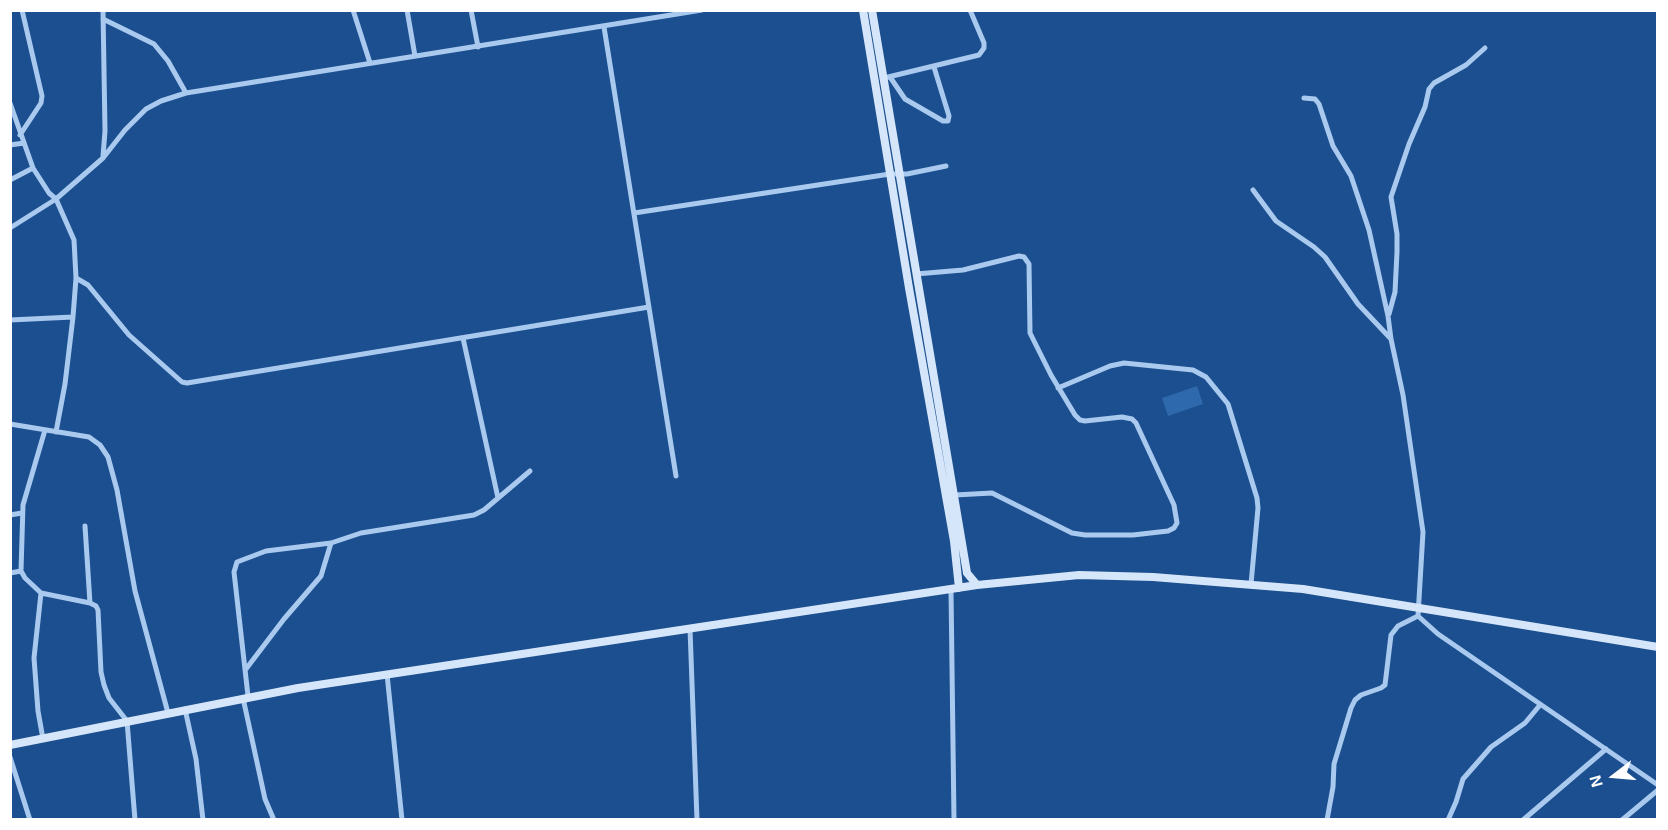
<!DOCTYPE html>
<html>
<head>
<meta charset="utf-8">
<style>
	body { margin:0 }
	#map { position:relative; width:1668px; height:830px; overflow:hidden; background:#1b4f8f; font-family:Helvetica,sans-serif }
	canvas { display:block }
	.frame { position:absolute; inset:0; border:12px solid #fff; pointer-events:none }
	.north { position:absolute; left:1584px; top:746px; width:60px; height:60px; -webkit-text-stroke:4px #1b4f8f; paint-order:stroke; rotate:254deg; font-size:16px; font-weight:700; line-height:24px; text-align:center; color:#fff }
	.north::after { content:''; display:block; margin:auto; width:21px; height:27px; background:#fff; clip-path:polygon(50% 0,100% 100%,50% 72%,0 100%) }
</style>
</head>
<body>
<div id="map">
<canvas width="1668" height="830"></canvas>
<div class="frame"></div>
<div class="north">N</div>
</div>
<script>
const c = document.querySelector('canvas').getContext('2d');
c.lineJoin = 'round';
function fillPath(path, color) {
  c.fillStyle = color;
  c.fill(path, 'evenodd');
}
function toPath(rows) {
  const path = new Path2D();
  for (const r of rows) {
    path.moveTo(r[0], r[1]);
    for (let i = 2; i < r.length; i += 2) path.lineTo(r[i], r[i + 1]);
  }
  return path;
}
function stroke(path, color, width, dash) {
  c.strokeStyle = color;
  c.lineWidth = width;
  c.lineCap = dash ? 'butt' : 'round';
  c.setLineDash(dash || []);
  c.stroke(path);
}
fillPath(toPath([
	[1197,386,1203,404,1168,416,1162,398]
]), '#2e69ad');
stroke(toPath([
	[103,10,105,131,103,156],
	[353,10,370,63],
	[407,10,415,56],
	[471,10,478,47],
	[103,19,154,44,168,61,186,93],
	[604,27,676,476],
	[890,77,905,99,943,121,948,121,949,116,934,67],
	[884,78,979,55,984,48,984,43,970,10],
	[1304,98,1315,99,1319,104,1333,146,1351,176,1369,230,1388,316,1391,339,1403,395,1423,532,1418,616,1398,626,1391,635,1385,685,1381,688,1361,695,1355,700,1351,708,1334,764,1333,787,1327,820],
	[10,103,33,168,49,193,56,199,74,240,76,278,73,317,65,384,56,432],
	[20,135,41,103,42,96,22,10],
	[10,145,24,143],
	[10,180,33,168],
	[1253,190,1276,221,1314,247,1325,257,1358,304,1391,339],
	[634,213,890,174,907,174,946,166],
	[10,228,56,199,103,158,125,130,146,109,161,101,186,93,702,10],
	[916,274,963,270,1019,256,1024,257,1029,264,1030,333,1051,375,1075,415,1080,420,1085,421,1122,417,1132,419,1136,423,1174,505,1177,523,1174,528,1168,531,1133,535,1085,535,1072,533,992,493,955,495],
	[76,278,88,285,129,335,182,382,187,383,649,307],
	[1389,314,1395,292,1397,252,1397,234,1391,197,1409,144,1425,107,1429,89,1434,83,1466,65,1485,48],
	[10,320,73,317],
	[463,338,498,498],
	[1058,388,1110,366,1124,363,1193,370,1206,377,1228,404,1257,498,1258,508,1251,584],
	[10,424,89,437,100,445,108,457,117,490,135,591,168,713],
	[45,430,23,505,21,571,25,578,41,593,90,603,96,606,98,610,101,672,104,685,109,698,127,721,135,820],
	[10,515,22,513],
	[85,526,90,603],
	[10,573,21,571],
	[951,590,954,820],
	[41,593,34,658,38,711,43,739],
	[1418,616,1438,634,1658,785],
	[690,629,697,820],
	[246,669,284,619,321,576,331,543],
	[387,674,402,820],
	[248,696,234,572,237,562,266,551,331,543,361,533,474,515,484,510,530,471],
	[243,698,265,799,274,820],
	[185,709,196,759,203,820],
	[10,757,30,820],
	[1448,820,1456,802,1463,779,1491,747,1525,723,1540,705],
	[1523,820,1606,749],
	[1622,820,1658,790]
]), '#a9c9ee', 5);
stroke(toPath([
	[863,10,909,288,954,541,959,588],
	[872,10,967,573,977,585],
	[10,745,298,688,977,585,1079,575,1153,577,1303,589,1658,647]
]), '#d6e6fa', 8);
</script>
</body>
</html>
